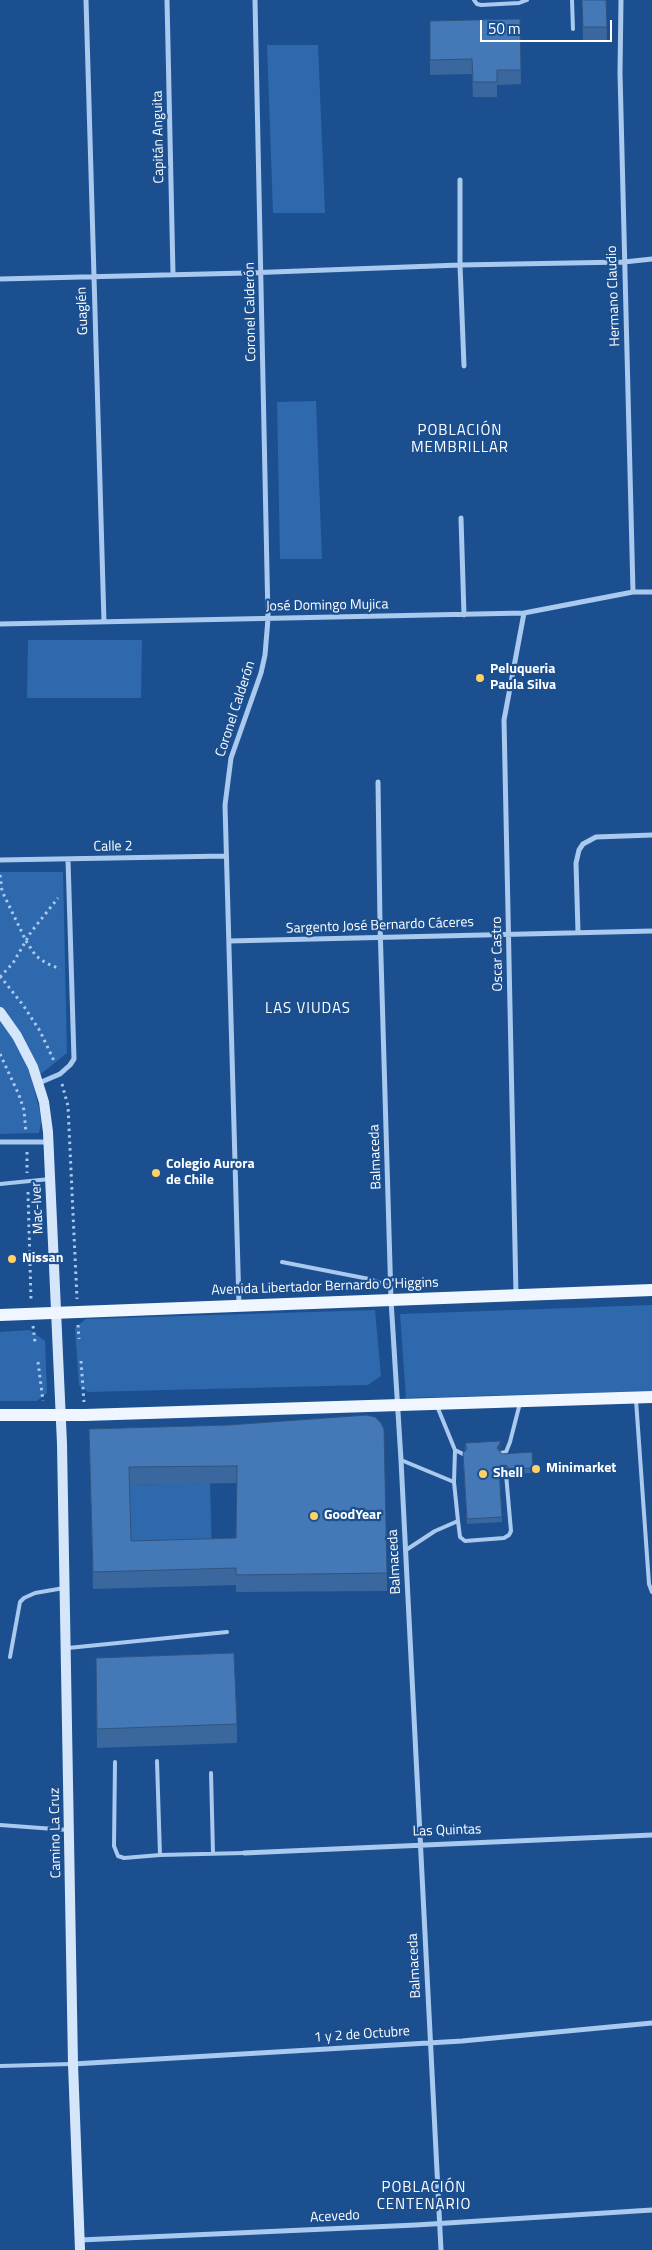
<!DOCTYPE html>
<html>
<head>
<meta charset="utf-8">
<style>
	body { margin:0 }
	#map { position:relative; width:652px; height:2250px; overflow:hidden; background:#1b4f8f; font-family:"Titillium Web",sans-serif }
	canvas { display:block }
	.scale { position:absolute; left:480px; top:20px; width:132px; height:22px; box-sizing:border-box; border:2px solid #fff; border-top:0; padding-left:6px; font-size:15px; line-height:18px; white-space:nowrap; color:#fff; -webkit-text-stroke:4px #1b4f8f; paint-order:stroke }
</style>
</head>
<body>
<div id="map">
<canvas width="652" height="2250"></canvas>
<div class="scale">50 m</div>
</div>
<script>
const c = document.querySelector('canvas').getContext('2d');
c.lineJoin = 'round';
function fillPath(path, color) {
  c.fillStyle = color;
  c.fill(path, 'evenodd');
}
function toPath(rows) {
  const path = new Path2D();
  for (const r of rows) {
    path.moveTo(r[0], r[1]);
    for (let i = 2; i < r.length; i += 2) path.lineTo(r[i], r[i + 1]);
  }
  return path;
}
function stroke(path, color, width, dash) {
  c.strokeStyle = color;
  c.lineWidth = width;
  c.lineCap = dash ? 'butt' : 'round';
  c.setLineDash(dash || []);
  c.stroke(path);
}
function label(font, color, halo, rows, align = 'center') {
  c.font = font + ' "Titillium Web",sans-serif';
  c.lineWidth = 4.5;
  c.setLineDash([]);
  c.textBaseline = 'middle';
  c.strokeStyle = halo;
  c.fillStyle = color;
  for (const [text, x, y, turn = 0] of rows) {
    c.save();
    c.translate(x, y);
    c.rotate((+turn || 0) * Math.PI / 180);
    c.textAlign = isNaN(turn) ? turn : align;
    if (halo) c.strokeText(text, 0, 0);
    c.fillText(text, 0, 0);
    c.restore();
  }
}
fillPath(toPath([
	[267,45,318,45,325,213,273,213],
	[316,401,322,559,280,559,277,402],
	[28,640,142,640,141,698,27,698],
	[0,872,63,872,67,1053,32,1081,40,1112,41,1123,39,1133,0,1134],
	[652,1305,652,1391,406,1398,400,1314],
	[375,1310,381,1376,368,1385,88,1392,79,1385,75,1328,86,1319],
	[30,1330,45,1341,47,1393,37,1401,0,1401,0,1332],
	[210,1483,212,1556,131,1559,129,1485]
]), '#2e69ad');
stroke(toPath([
	[0,875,2,891,26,941,36,956,46,963,60,969],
	[0,976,23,1005,40,1031,55,1063],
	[0,977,13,963,31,932,58,898],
	[0,1054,19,1095,24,1110,26,1133],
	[62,1084,68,1106,77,1299],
	[27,1152,27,1173],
	[28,1192,31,1300],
	[78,1325,79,1339],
	[33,1326,35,1342],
	[81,1361,84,1402],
	[38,1362,43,1401]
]), '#a9c9ee', 3, [2.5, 4]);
stroke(toPath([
	[474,0,477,4,481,5,519,3,527,0],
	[572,0,573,29],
	[0,1184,50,1179],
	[282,1262,369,1279,391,1287],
	[636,1400,649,1584,652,1592],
	[437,1406,455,1450,463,1454],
	[501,1453,506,1452,510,1442,520,1403],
	[401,1460,454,1482,458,1521],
	[454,1482,455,1450],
	[406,1550,435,1531,458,1521,460,1537,465,1541,504,1538,509,1535,511,1531,506,1474],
	[68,1648,227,1632],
	[10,1657,20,1602,24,1598,35,1593,64,1588],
	[157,1761,160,1855],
	[115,1762,114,1846,118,1856,124,1858,160,1855,244,1853],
	[211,1773,213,1853],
	[0,1825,68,1830],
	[0,2066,71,2064]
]), '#a9c9ee', 4);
stroke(toPath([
	[86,0,104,622],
	[167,0,173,274],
	[621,0,620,73,633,592],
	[460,180,460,265,464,366],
	[0,279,246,273,460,265,624,262,652,259],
	[461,518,464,615],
	[0,624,524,613,633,592,652,592],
	[378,782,380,924,391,1300,401,1460,441,2250],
	[0,860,226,856],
	[578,932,576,863,579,850,583,844,596,837,652,835],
	[229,941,652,931],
	[39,1083,60,1074,70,1065,74,1059,68,859],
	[0,1142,49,1142],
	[516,1295,504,720,524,613],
	[239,1305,225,805,231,758,261,673,265,655,268,619,255,0],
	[244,1853,652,1835],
	[73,2064,462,2041,652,2023],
	[80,2240,416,2225,652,2210]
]), '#a9c9ee', 5);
stroke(toPath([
	[0,1012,17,1036,33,1067,44,1102,48,1132,62,1444,73,2064,80,2250]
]), '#d6e6fa', 10);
stroke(toPath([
	[0,1315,652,1290],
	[0,1415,85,1415,652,1397]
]), '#f0f6ff', 12);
fillPath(toPath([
	[582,0,606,0,607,41,583,42],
	[520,19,521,84,497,85,497,97,473,97,472,74,430,75,430,21],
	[229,1425,387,1573,387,1591,236,1592,236,1585,93,1589,89,1429],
	[237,1483,236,1538,131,1541,129,1485],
	[465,1443,501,1446,499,1450,502,1454,532,1452,533,1473,510,1474,506,1470,500,1474,502,1522,467,1524,463,1458,465,1450],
	[96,1677,237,1724,237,1743,97,1748]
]), '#3a679d');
fillPath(toPath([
	[501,1441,501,1446,497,1453,497,1448],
	[506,1465,506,1470,499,1474,499,1469]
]), '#305480');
const building = toPath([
	[582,0,606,0,607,27,583,27,582,0],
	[520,19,521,70,497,70,497,82,473,82,472,59,430,60,430,21,520,19],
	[367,1415,375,1417,381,1423,384,1429,387,1573,236,1575,236,1568,93,1572,89,1429,229,1425,367,1415],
	[237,1466,236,1538,131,1541,129,1467,237,1466],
	[501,1441,497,1448,502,1454,532,1452,533,1468,510,1469,506,1465,499,1469,502,1517,467,1519,463,1453,467,1449,465,1443,501,1441],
	[234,1653,237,1724,97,1729,96,1658,234,1653]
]);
fillPath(building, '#4478b7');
stroke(building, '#305480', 1);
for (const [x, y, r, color] of [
	[480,678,5,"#ffd166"],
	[156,1173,5,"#ffd166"],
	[12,1259,5,"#ffd166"],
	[536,1469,5,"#ffd166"],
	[483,1474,5,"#ffd166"],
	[314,1516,5,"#ffd166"]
]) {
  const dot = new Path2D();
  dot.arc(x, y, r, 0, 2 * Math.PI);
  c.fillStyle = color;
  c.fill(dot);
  stroke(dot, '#1b4f8f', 2);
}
label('14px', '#fff', '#1b4f8f', [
	["Capitán Anguita",159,137,-91],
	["Hermano Claudio",614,296,-92],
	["Guaglén",83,311,-92],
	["Coronel Calderón",251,312,-91],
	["José Domingo Mujica",327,606,-1],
	["Coronel Calderón",236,709,-72],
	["Calle 2",113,847,-1],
	["Sargento José Bernardo Cáceres",380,926,-2],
	["Oscar Castro",498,954,-91],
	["Balmaceda",376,1157,-92],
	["Mac-Iver",38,1208,-93],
	["Avenida Libertador Bernardo O'Higgins",325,1287,-2],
	["Balmaceda",395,1562,-93],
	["Las Quintas",447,1831,-2],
	["Camino La Cruz",56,1833,-91],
	["Balmaceda",415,1966,-93],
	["1 y 2 de Octubre",362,2035,-4],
	["Acevedo",335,2217,-3]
]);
label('bold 14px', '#fff', '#1b4f8f', [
	["Peluqueria",490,670],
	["Paula Silva",490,686],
	["Colegio Aurora",166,1165],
	["de Chile",166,1181],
	["Nissan",22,1259],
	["Minimarket",546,1469],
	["Shell",493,1474],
	["GoodYear",324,1516]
], 'left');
c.letterSpacing = '1px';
label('15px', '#fff', '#1b4f8f', [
	["POBLACIÓN",460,431],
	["MEMBRILLAR",460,448],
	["LAS VIUDAS",308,1009],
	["POBLACIÓN",424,2188],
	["CENTENARIO",424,2205]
]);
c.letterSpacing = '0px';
</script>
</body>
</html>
